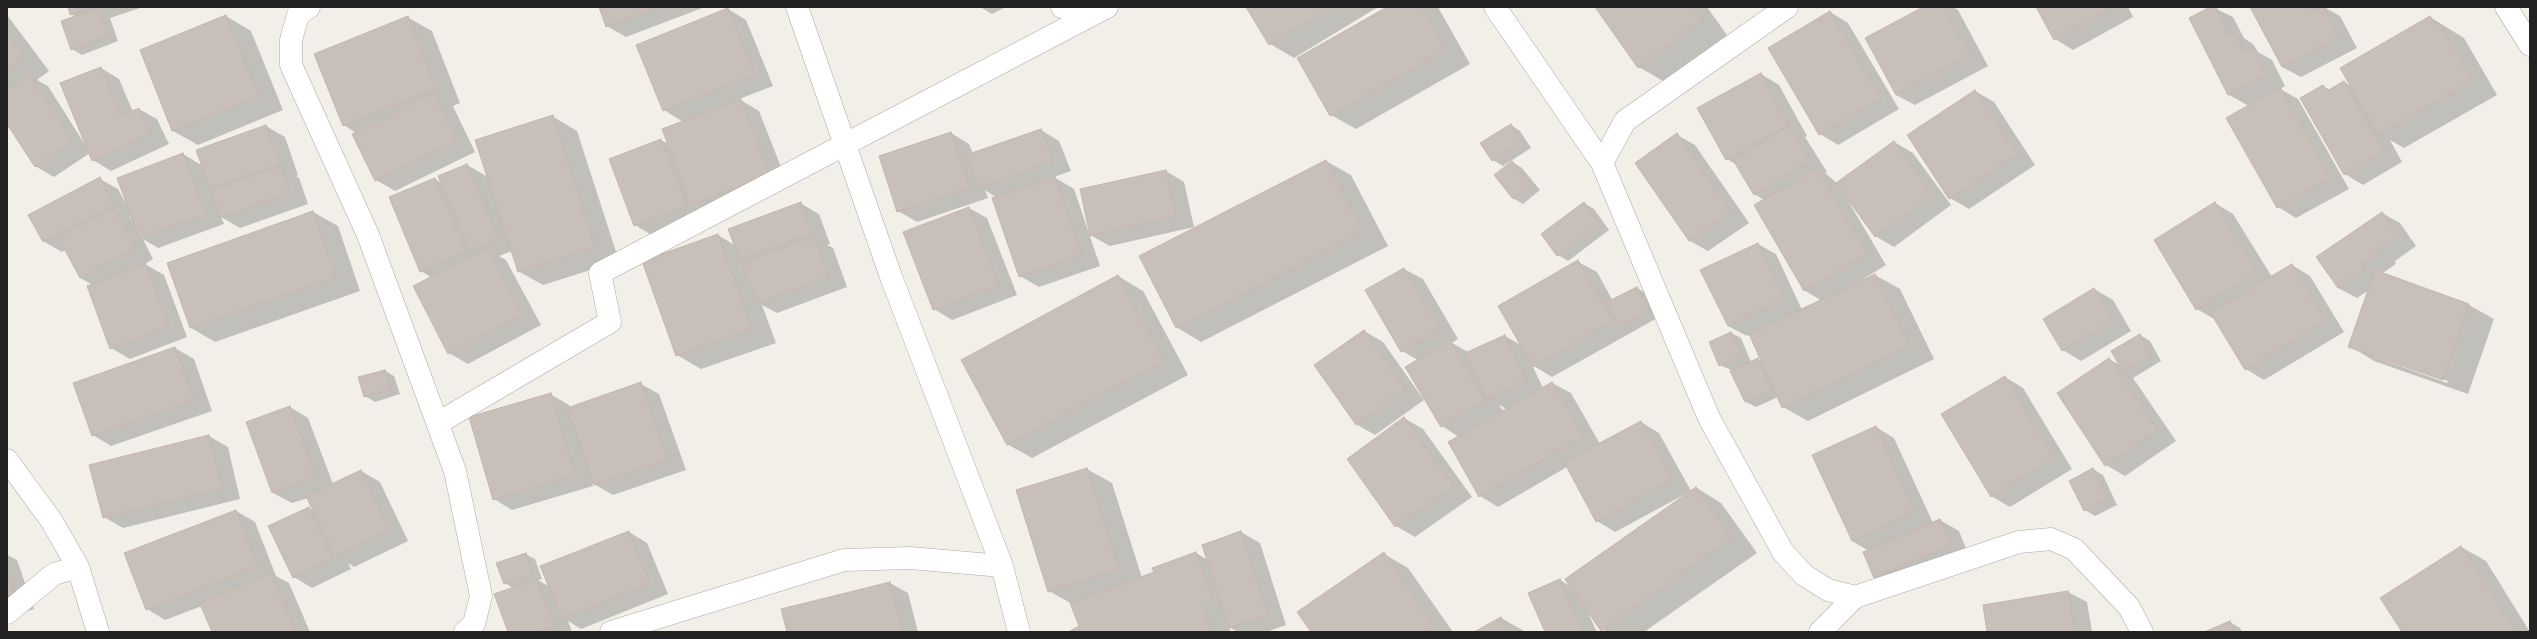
<!DOCTYPE html>
<html>
<head>
<meta charset="utf-8">
<style>
	body { margin:0 }
	#map { position:relative; width:2537px; height:639px; overflow:hidden; background:#f2efe9; font-family:Jost,sans-serif }
	canvas { display:block }
	.frame { position:absolute; inset:0; border:8px solid #222; pointer-events:none }
</style>
</head>
<body>
<div id="map">
<canvas width="2537" height="639"></canvas>
<div class="frame"></div>
</div>
<script>
const c = document.querySelector('canvas').getContext('2d');
c.lineJoin = 'round';
function fillPath(path, color) {
  c.fillStyle = color;
  c.fill(path, 'evenodd');
}
function toPath(rows) {
  const path = new Path2D();
  for (const r of rows) {
    path.moveTo(r[0], r[1]);
    for (let i = 2; i < r.length; i += 2) path.lineTo(r[i], r[i + 1]);
  }
  return path;
}
function stroke(path, color, width, dash) {
  c.strokeStyle = color;
  c.lineWidth = width;
  c.lineCap = dash ? 'butt' : 'round';
  c.setLineDash(dash || []);
  c.stroke(path);
}
fillPath(toPath([
	[69,7,143,7,110,18,118,41,82,55,72,49,76,17,71,14],
	[600,7,705,7,626,37,607,26],
	[980,7,1006,7,992,14],
	[1247,7,1378,7,1294,58,1270,44],
	[1389,7,1438,7,1470,64,1356,129,1331,115],
	[1596,7,1707,7,1727,35,1663,81,1639,67],
	[1925,7,1953,7,1958,10,1988,66,1915,105,1896,95],
	[2037,7,2128,7,2133,17,2073,50,2055,39],
	[2212,7,2233,17,2244,38,2253,44,2258,52,2272,60,2285,86,2280,89,2298,99,2349,189,2296,218,2278,207,2249,106,2229,95],
	[2251,7,2324,7,2340,16,2357,48,2301,77,2282,67],
	[728,9,746,20,773,86,739,99,759,111,788,185,653,236,635,225,661,140,668,144,683,122,664,110],
	[1830,12,1848,23,1899,109,1838,145,1820,134],
	[7,15,49,71,37,80,48,86,84,143,101,68,119,79,133,112,139,109,157,119,169,144,111,171,93,160,90,153,54,177,35,166,7,123],
	[226,16,251,31,283,110,198,145,173,131,141,51],
	[407,17,432,31,460,103,453,106,475,152,395,191,376,180,356,133,344,125],
	[2430,17,2464,38,2497,95,2404,148,2390,140,2402,162,2363,185,2345,174,2323,86,2330,90,2344,82,2351,86],
	[1761,74,1779,85,1807,136,1805,137,1827,172,1825,173,1837,183,1894,142,1913,153,1951,205,1894,247,1875,236,1847,199,1886,265,1852,286,1875,275,1900,289,1934,359,1808,421,1783,407,1778,397,1756,407,1746,402,1731,370,1720,365,1731,333,1741,338,1751,362,1758,359,1763,363,1751,334,1747,336,1728,326,1758,244,1776,254,1802,310,1822,301,1804,290,1764,200,1754,194,1737,165,1727,159],
	[1975,91,1994,102,2035,165,1969,209,1950,198],
	[552,116,577,131,619,261,543,285,518,271,512,251,499,256,506,260,541,325,468,364,449,353,415,287,432,278,421,271,435,179,443,184,467,165,488,177],
	[1511,125,1520,131,1531,148,1503,166,1493,160],
	[266,126,285,137,298,175,296,176,299,178,308,204,240,228,221,217,224,224,158,248,143,239,153,259,145,264,164,275,187,337,130,359,111,348,93,285,80,278,66,250,62,252,43,241,100,179,118,189,126,204,183,154,203,166],
	[132,216,134,220,129,217],
	[1041,130,1059,141,1071,171,1054,177,1074,189,1100,266,1039,287,1020,276,997,198,985,190,988,198,917,222,898,211,951,133,969,144,973,154],
	[1677,135,1695,145,1749,223,1708,251,1690,241,1636,163],
	[1326,161,1351,175,1388,246,1201,342,1176,327],
	[1512,162,1522,168,1540,190,1523,204,1514,199,1495,175],
	[1166,171,1184,182,1194,227,1110,246,1090,235],
	[800,203,819,214,830,244,827,245,833,248,847,287,777,313,762,305,776,343,701,369,677,355,718,235,736,246],
	[1584,203,1594,209,1609,230,1568,261,1558,255],
	[2215,203,2233,214,2272,277,2292,265,2310,276,2344,332,2264,380,2246,369,2216,320,2197,309],
	[969,208,987,218,1017,295,952,320,934,309],
	[313,212,338,226,360,291,215,342,191,328],
	[2382,213,2400,223,2416,246,2395,261,2396,264,2381,274,2469,305,2494,319,2468,394,2374,361,2350,346,2369,290,2357,298,2338,288],
	[2375,355,2448,381,2447,383,2375,357],
	[1578,262,1597,272,1613,301,1637,288,1647,294,1659,317,1552,377,1532,365,1543,388,1552,383,1571,393,1600,444,1641,422,1659,433,1691,491,1615,532,1597,521,1567,467,1498,507,1480,496,1459,437,1442,426,1418,360,1402,351,1404,269,1423,279,1458,339,1452,343,1468,352,1505,336,1523,346],
	[1499,405,1507,409,1503,411],
	[1118,276,1143,291,1188,375,1032,458,1007,444],
	[2094,289,2113,300,2131,331,2081,361,2063,350],
	[1364,331,1383,342,1424,400,1375,435,1356,424],
	[2140,335,2150,341,2161,361,2133,378,2176,441,2125,476,2106,465,2109,359,2120,365],
	[175,348,194,359,212,411,111,446,93,435],
	[385,371,394,376,400,394,375,402,365,396],
	[2005,377,2023,388,2072,469,2010,507,1991,496],
	[641,384,659,394,686,470,613,495,592,483,593,486,512,510,494,499,550,394,569,405,570,408],
	[290,407,308,418,333,484,361,471,380,482,408,541,354,567,348,563,351,569,312,588,294,577,309,508,314,511,308,498,292,503,273,493],
	[1404,418,1423,429,1472,497,1415,537,1396,526,1348,459],
	[1876,427,1894,438,1933,523,1940,520,1959,531,1969,556,1894,588,1875,577,1869,551,1852,541],
	[209,436,228,447,240,499,123,528,104,517],
	[1087,469,1112,483,1142,578,1196,553,1208,560,1241,532,1260,543,1286,625,1266,632,1238,632,1229,627,1231,632,1069,632,1080,626,1072,604,1049,591],
	[2093,469,2103,475,2117,505,2095,516,2085,510],
	[1697,488,1721,503,1757,553,1644,632,1606,632,1587,611,1597,632,1546,632,1560,580,1572,587],
	[236,511,255,522,276,576,289,583,310,632,214,632,202,606,165,620,147,609],
	[629,532,647,543,668,594,581,629,568,621,572,632,509,632,513,588,505,583,525,554,535,559,542,579,538,580,550,587],
	[2461,547,2486,561,2530,632,2403,632],
	[1384,554,1408,568,1453,632,1312,632],
	[7,555,17,560,34,609,7,618],
	[890,583,908,593,918,632,788,632],
	[2068,592,2087,602,2092,632,1988,632],
	[1501,618,1526,632,1476,632],
	[2230,622,2240,628,2242,632,2206,632]
]), '#0003');
const building = toPath([
	[68,7,93,7,70,15,68,7],
	[599,7,659,7,606,27,599,7],
	[1246,7,1331,7,1269,45,1246,7],
	[1387,7,1422,7,1446,50,1330,116,1297,58,1387,7],
	[1595,7,1694,7,1703,20,1638,68,1595,7],
	[1923,7,1944,7,1970,55,1896,95,1865,38,1923,7],
	[2036,7,2115,7,2054,40,2036,7],
	[2210,7,2216,7,2229,35,2235,32,2245,52,2253,49,2267,75,2228,95,2189,18,2210,7],
	[2250,7,2309,7,2310,10,2323,7,2339,37,2282,67,2250,7],
	[99,8,109,36,71,50,61,21,99,8],
	[728,8,755,75,663,111,636,45,728,8],
	[1830,11,1881,98,1819,135,1768,48,1830,11],
	[226,15,259,96,172,131,140,50,226,15],
	[408,16,436,89,343,126,314,54,408,16],
	[2430,16,2436,25,2439,23,2473,81,2378,135,2340,68,2430,16],
	[7,32,25,57,7,70,7,32],
	[101,67,121,116,139,108,151,133,92,161,60,83,101,67],
	[1761,73,1789,125,1726,160,1697,108,1761,73],
	[29,74,73,141,35,167,7,124,7,89,29,74],
	[2344,81,2385,151,2344,175,2300,98,2323,85,2327,91,2344,81],
	[2280,87,2331,178,2277,208,2226,118,2280,87],
	[1975,90,2017,154,1949,199,1907,135,1975,90],
	[434,93,457,141,375,181,352,134,434,93],
	[741,99,770,175,690,205,662,129,741,99],
	[553,115,595,247,518,272,475,140,553,115],
	[1511,124,1522,142,1492,161,1480,143,1511,124],
	[266,125,280,164,210,189,196,150,266,125],
	[1789,126,1810,161,1754,195,1733,160,1789,126],
	[1041,129,1053,161,978,188,966,155,1041,129],
	[951,132,970,188,897,212,879,156,951,132],
	[1677,133,1731,212,1689,241,1635,163,1677,133],
	[661,139,687,206,634,226,609,159,661,139],
	[1894,141,1933,195,1875,237,1836,183,1894,141],
	[183,153,206,214,139,238,117,178,183,153],
	[1326,160,1363,232,1176,328,1139,256,1326,160],
	[1512,161,1531,184,1513,199,1494,175,1512,161],
	[467,164,499,238,470,250,438,176,467,164],
	[281,166,290,193,220,218,211,191,281,166],
	[1817,168,1868,254,1804,291,1754,205,1817,168],
	[1166,170,1176,216,1090,236,1080,189,1166,170],
	[100,177,114,205,43,242,28,215,100,177],
	[1055,177,1082,255,1019,277,992,198,1055,177],
	[435,178,466,252,420,272,389,197,435,178],
	[801,202,812,233,740,260,728,229,801,202],
	[1584,202,1600,224,1557,256,1541,234,1584,202],
	[2215,202,2257,272,2196,310,2154,240,2215,202],
	[969,207,999,285,933,310,903,232,969,207],
	[114,208,135,249,80,278,58,237,114,208],
	[313,211,336,277,190,328,167,263,313,211],
	[2382,212,2398,235,2377,250,2378,253,2362,264,2366,269,2338,288,2316,257,2382,212],
	[718,234,752,329,676,356,642,261,718,234],
	[814,236,829,277,758,303,742,263,814,236],
	[1758,243,1784,299,1728,326,1700,270,1758,243],
	[487,248,523,315,448,354,413,286,487,248],
	[1578,260,1613,321,1533,367,1498,306,1578,260],
	[145,263,169,326,110,349,87,286,145,263],
	[2292,264,2326,321,2245,370,2210,312,2292,264],
	[1404,268,1440,329,1401,352,1365,290,1404,268],
	[2375,270,2469,304,2443,380,2348,347,2375,270],
	[1875,274,1910,345,1782,408,1749,334,1875,274],
	[1118,275,1164,361,1007,445,961,360,1118,275],
	[1637,287,1650,311,1620,327,1607,302,1637,287],
	[2094,288,2113,320,2062,351,2043,319,2094,288],
	[1364,330,1406,389,1356,425,1314,365,1364,330],
	[1731,332,1742,356,1719,366,1709,342,1731,332],
	[2140,334,2152,355,2123,372,2111,351,2140,334],
	[1505,335,1527,380,1487,399,1465,353,1505,335],
	[1450,340,1485,401,1441,427,1405,367,1450,340],
	[175,347,194,400,92,436,73,383,175,347],
	[1758,358,1772,390,1745,402,1730,371,1758,358],
	[2109,358,2158,430,2105,466,2057,393,2109,358],
	[385,370,391,389,364,397,358,377,385,370],
	[2005,376,2054,458,1991,497,1941,414,2005,376],
	[641,382,668,460,594,485,567,408,641,382],
	[1552,382,1584,436,1479,497,1448,442,1552,382],
	[551,393,575,475,493,500,469,417,551,393],
	[290,406,316,477,272,493,246,422,290,406],
	[1404,417,1454,486,1395,527,1347,459,1404,417],
	[1641,421,1673,480,1596,522,1564,462,1641,421],
	[1876,426,1915,512,1852,541,1812,455,1876,426],
	[209,435,222,488,103,518,89,465,209,435],
	[1087,468,1119,569,1048,592,1016,490,1087,468],
	[2093,468,2108,499,2084,511,2069,481,2093,468],
	[361,470,390,530,335,557,306,496,361,470],
	[1696,487,1732,538,1601,631,1565,579,1696,487],
	[309,507,333,559,293,578,268,526,309,507],
	[236,510,258,566,146,610,124,553,236,510],
	[1940,519,1951,545,1874,578,1863,552,1940,519],
	[629,531,650,584,562,619,540,566,629,531],
	[1241,531,1268,615,1229,628,1202,545,1241,531],
	[2461,546,2516,632,2402,632,2380,598,2461,546],
	[1196,552,1213,600,1202,604,1212,632,1068,632,1079,626,1070,603,1154,572,1152,568,1196,552],
	[1384,552,1434,625,1424,632,1311,632,1297,612,1384,552],
	[526,553,533,574,504,584,496,563,526,553],
	[270,572,297,632,212,632,200,604,270,572],
	[7,573,16,598,7,601,7,573],
	[537,579,555,626,538,632,508,632,494,594,537,579],
	[1560,579,1583,632,1545,632,1528,593,1560,579],
	[890,582,903,632,787,632,781,609,890,582],
	[2068,591,2075,632,1987,632,1983,605,2068,591],
	[1501,617,1510,632,1474,632,1501,617],
	[2230,621,2235,632,2204,632,2230,621]
]);
fillPath(building, '#c7bfb8');
stroke(building, '#c4b6ab', 1);
const minor = toPath([
	[309,7,298,15,291,40,291,65,368,235,455,471,481,596,474,624,465,632],
	[797,7,890,274,1002,566,1019,632],
	[1062,7,1071,10,1082,7],
	[1495,7,1602,163,1709,418,1783,552,1804,575,1828,590,1855,597],
	[2506,7,2530,45],
	[1602,163,1625,121,1787,7],
	[438,423,610,322,600,273,1107,7],
	[7,460,51,520,78,567,98,632],
	[7,613,54,574,78,567],
	[611,632,844,560,910,558,1002,566],
	[1820,632,1855,597,2019,542,2051,539,2074,549,2129,607,2142,632]
]);
stroke(minor, '#a9a9a9', 23);
stroke(minor, '#fff', 22);
</script>
</body>
</html>
